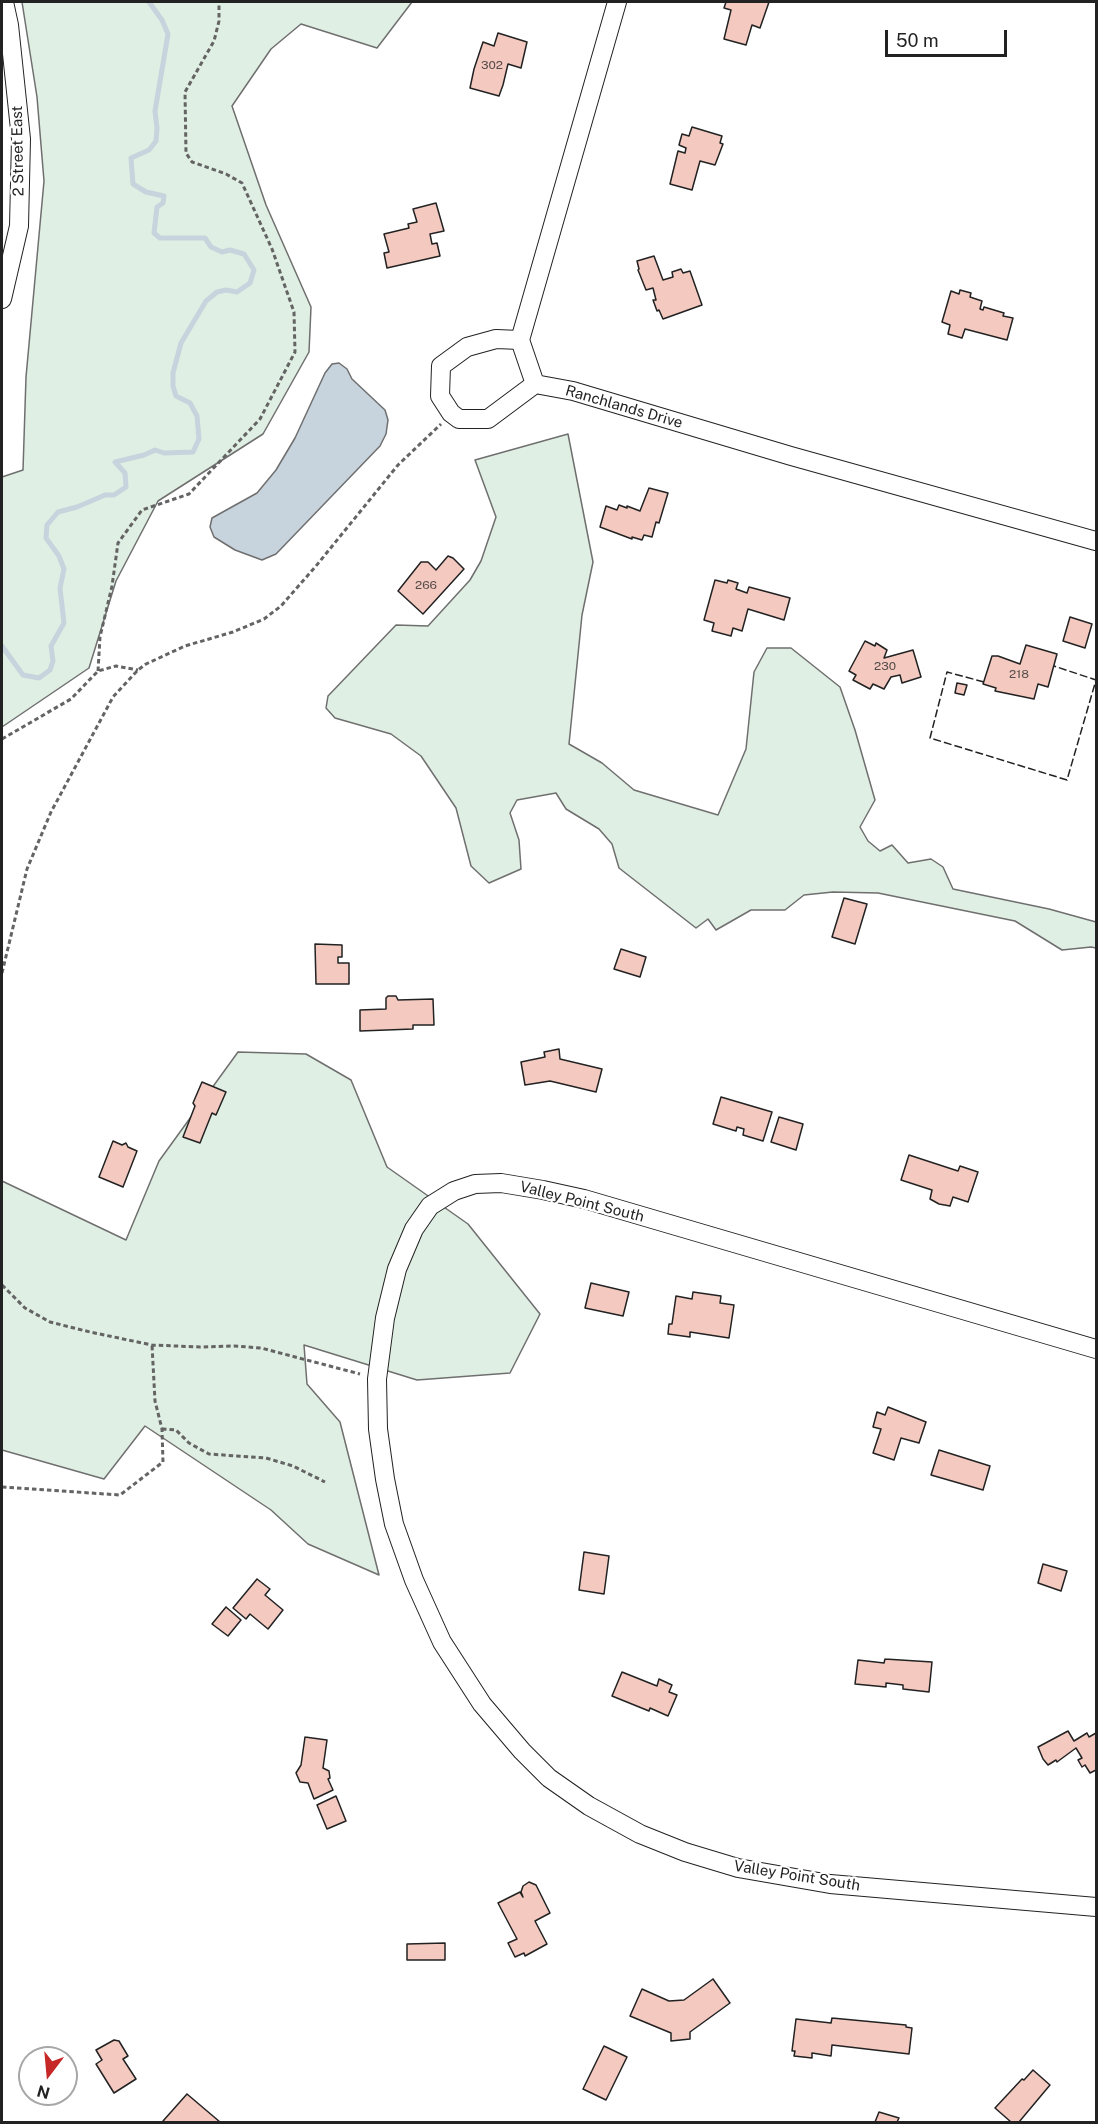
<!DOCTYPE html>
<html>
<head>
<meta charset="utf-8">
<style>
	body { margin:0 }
	#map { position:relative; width:1098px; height:2124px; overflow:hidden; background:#fff; font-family:"Public Sans",sans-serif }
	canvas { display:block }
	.frame { position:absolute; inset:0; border:3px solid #222; pointer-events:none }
	.north { position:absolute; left:18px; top:2046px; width:60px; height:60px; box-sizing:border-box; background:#fff; border:2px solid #a7a7a7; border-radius:50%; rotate:196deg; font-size:16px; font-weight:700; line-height:24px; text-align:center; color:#222 }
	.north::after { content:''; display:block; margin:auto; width:21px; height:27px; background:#c62828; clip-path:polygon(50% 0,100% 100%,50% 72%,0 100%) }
	.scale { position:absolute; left:885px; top:30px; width:122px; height:27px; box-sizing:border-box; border:3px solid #222; border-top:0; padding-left:8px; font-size:18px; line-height:21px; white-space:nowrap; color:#222; -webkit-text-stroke:4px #fff; paint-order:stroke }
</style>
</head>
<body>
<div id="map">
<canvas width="1098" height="2124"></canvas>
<div class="frame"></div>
<div class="north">N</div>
<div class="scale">50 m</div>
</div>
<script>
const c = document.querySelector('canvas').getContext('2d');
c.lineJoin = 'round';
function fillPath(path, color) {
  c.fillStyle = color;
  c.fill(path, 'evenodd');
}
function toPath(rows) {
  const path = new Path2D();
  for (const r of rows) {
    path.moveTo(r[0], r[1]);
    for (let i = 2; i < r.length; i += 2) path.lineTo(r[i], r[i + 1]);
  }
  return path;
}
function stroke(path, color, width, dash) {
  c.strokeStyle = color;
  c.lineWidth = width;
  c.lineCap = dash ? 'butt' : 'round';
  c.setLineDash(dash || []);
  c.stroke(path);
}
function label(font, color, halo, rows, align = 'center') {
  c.font = font + ' "Public Sans",sans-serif';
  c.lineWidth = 4.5;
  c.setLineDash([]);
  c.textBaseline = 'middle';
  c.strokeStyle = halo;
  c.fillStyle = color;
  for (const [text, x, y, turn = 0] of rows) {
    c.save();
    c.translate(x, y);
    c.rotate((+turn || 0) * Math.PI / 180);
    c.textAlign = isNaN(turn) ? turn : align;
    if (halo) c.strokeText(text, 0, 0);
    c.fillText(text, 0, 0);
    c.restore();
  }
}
const green = toPath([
	[22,2,412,2,377,48,301,24,271,49,232,106,266,205,311,307,309,352,263,434,158,501,116,581,89,668,2,727,2,477,23,470,26,377,44,181,37,97,22,2],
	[568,434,593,562,582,615,569,744,602,763,634,790,718,815,746,749,754,672,767,648,791,648,840,687,855,730,875,800,860,827,868,841,880,851,892,845,908,863,931,859,943,867,953,889,1049,909,1096,922,1096,948,1091,947,1062,950,1015,921,878,893,833,892,804,895,785,910,751,910,716,930,708,919,696,928,619,868,612,844,599,829,566,809,556,793,517,800,510,813,519,840,521,869,489,883,471,866,456,808,421,756,391,734,335,718,326,708,328,696,396,625,428,626,470,580,481,561,496,517,475,460,568,434],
	[238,1052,306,1054,351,1080,387,1167,468,1224,540,1314,510,1373,417,1380,304,1345,307,1384,340,1422,379,1575,308,1544,271,1510,145,1426,104,1479,2,1450,2,1181,126,1240,159,1161,238,1052]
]);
fillPath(green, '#e0efe3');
stroke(green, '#6f6f6f', 1.5);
const water = toPath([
	[339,363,347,369,352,379,385,410,388,420,386,434,380,446,276,554,262,560,235,550,214,537,210,527,212,518,257,493,276,470,295,438,325,373,332,364,339,363]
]);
fillPath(water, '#c7d3dd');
stroke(water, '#6f6f6f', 1.5);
stroke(toPath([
	[2,646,23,675,39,678,50,670,53,661,51,646,64,623,60,588,64,569,59,556,46,538,47,525,58,512,77,507,105,495,114,495,126,487,125,473,115,462,144,455,155,450,164,453,193,452,199,439,197,416,190,403,176,396,173,386,173,373,181,343,206,301,217,292,226,290,237,292,250,283,254,270,244,254,230,250,222,252,211,247,205,238,160,238,154,233,157,207,163,203,164,196,146,192,133,184,131,158,149,150,156,141,157,128,155,111,168,34,162,20,149,2]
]), '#c7d3dd', 5);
const building = toPath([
	[726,2,769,2,760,28,752,25,746,45,724,39,731,10,724,8,726,2],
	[498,33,527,42,521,68,508,64,503,85,499,96,470,88,474,69,483,42,494,46,498,33],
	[692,127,722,136,720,143,723,144,715,165,700,161,692,190,670,184,678,151,685,153,686,148,679,145,682,134,689,136,692,127],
	[436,203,444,231,430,234,432,244,437,243,440,256,387,268,384,253,389,252,384,234,409,228,408,224,417,222,413,209,436,203],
	[654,256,663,280,673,277,672,272,681,269,683,273,690,271,702,305,663,319,659,310,657,311,653,300,656,300,653,288,646,290,638,270,639,269,637,261,654,256],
	[960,290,971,293,970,297,982,301,980,309,983,310,984,307,1004,313,1003,316,1013,318,1007,340,965,329,962,338,948,334,950,325,942,322,951,291,959,294,960,290],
	[649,488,668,493,659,523,656,522,652,537,644,535,642,540,632,537,632,539,600,527,606,506,617,510,619,505,627,508,627,506,640,511,649,488],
	[448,556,453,558,464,569,423,614,398,591,421,562,428,562,436,570,448,556],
	[715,580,727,583,728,580,738,583,736,589,747,593,749,587,790,598,784,620,748,609,742,631,733,628,731,636,712,631,714,623,704,620,715,580],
	[1070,617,1092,624,1085,648,1063,641,1070,617],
	[865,641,875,646,876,643,887,650,884,658,913,650,921,677,902,683,900,675,891,677,884,689,873,684,870,689,853,680,856,675,849,671,865,641],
	[1026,645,1057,654,1048,687,1038,684,1034,699,995,691,996,688,983,684,992,656,998,656,1020,664,1026,645],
	[957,683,967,685,964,695,955,693,957,683],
	[844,898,867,904,855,944,832,937,844,898],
	[315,944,342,945,342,957,338,957,338,963,349,963,349,984,316,984,315,944],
	[621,949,646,957,640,977,614,969,621,949],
	[388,996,396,996,398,1000,433,999,434,1025,413,1025,413,1029,360,1031,360,1010,386,1009,386,998,388,996],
	[559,1049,560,1059,602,1069,596,1092,550,1081,525,1085,521,1062,545,1057,544,1052,559,1049],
	[202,1082,226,1092,216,1115,212,1113,200,1143,183,1137,195,1106,193,1103,202,1082],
	[721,1097,772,1112,763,1141,743,1135,744,1129,737,1127,736,1131,713,1124,721,1097],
	[779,1117,803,1124,796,1150,771,1142,779,1117],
	[113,1141,122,1145,126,1143,128,1147,137,1151,123,1187,99,1177,113,1141],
	[909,1155,958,1171,960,1166,978,1172,968,1202,953,1197,950,1206,939,1204,930,1199,932,1190,901,1180,909,1155],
	[591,1283,629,1292,623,1316,585,1308,591,1283],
	[693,1292,721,1296,720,1303,734,1305,729,1338,690,1332,690,1337,668,1334,669,1324,672,1324,676,1296,692,1299,693,1292],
	[888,1407,926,1422,919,1443,901,1438,894,1460,873,1453,881,1429,873,1427,877,1412,885,1415,888,1407],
	[939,1450,990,1466,983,1490,931,1475,939,1450],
	[584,1552,609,1556,604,1594,579,1590,584,1552],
	[1043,1564,1067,1571,1061,1591,1038,1583,1043,1564],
	[257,1579,270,1589,265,1595,283,1610,268,1629,250,1614,246,1619,233,1608,257,1579],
	[226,1607,241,1620,228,1636,212,1624,226,1607],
	[885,1659,932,1662,929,1692,903,1689,903,1685,886,1683,886,1687,855,1684,858,1660,884,1663,885,1659],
	[622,1672,657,1686,659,1679,672,1685,669,1692,677,1695,668,1716,650,1708,649,1711,612,1696,622,1672],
	[1068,1731,1074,1741,1087,1733,1089,1737,1096,1733,1096,1770,1090,1773,1085,1765,1082,1767,1078,1760,1082,1758,1076,1748,1057,1762,1056,1760,1048,1765,1043,1759,1038,1747,1068,1731],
	[305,1737,327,1740,323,1768,329,1771,330,1778,328,1779,333,1790,314,1799,308,1783,300,1782,296,1773,301,1765,305,1737],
	[336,1796,346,1821,327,1829,317,1805,336,1796],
	[529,1882,536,1885,550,1913,535,1921,547,1944,525,1956,524,1953,515,1957,508,1943,517,1939,498,1903,520,1892,523,1897,521,1892,523,1886,529,1882],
	[445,1943,445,1960,407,1960,407,1944,445,1943],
	[713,1979,730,2003,690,2032,690,2039,671,2041,671,2033,630,2016,642,1989,669,2001,684,2000,713,1979],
	[832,2018,906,2025,906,2027,912,2028,909,2054,832,2045,831,2056,812,2053,812,2058,794,2056,795,2051,792,2051,796,2019,831,2023,832,2018],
	[114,2040,119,2041,128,2056,123,2059,136,2079,114,2093,96,2064,102,2060,96,2050,114,2040],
	[604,2046,627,2057,606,2100,583,2089,604,2046],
	[1033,2070,1050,2085,1019,2122,1011,2122,995,2108,1022,2079,1024,2080,1033,2070],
	[187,2094,220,2122,165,2122,163,2121,187,2094],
	[879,2112,899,2118,897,2122,875,2122,879,2112]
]);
fillPath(building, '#f3c9c0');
stroke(building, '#222', 1.5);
const minor = toPath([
	[2,299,19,226,21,139,9,25,4,2],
	[520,340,496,339,467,347,441,366,440,396,451,413,459,419,488,419,535,384],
	[535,384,573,391,791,456,1096,541],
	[535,384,520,340,617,2],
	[1096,1349,584,1199,543,1190,501,1183,475,1184,454,1191,430,1206,414,1229,397,1269,385,1318,377,1379,378,1429,385,1479,394,1524,414,1580,442,1642,482,1704,522,1751,549,1778,589,1806,640,1834,685,1852,738,1868,830,1884,1096,1907]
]);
stroke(minor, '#222', 20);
stroke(toPath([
	[98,671,100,637,112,586,118,543,142,510,189,494,260,419,295,352,294,312,272,249,242,183,226,174,192,162,186,153,185,92,214,41,219,21,219,2],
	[2,739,71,699,98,671,116,666,138,670],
	[2,973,27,869,51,812,113,697,138,670,146,664,185,646,233,632,264,619,281,606,316,566,398,465,441,424],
	[2,1285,25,1308,50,1322,90,1332,152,1345,200,1347,234,1346,261,1348,360,1374],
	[162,1429,176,1430,189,1443,209,1454,266,1458,293,1466,325,1482],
	[2,1487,120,1495,163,1462,162,1429,155,1401,152,1345]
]), '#646464', 3, [4.5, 3]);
stroke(minor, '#fff', 18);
stroke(toPath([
	[984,682,947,672,930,738,1067,780,1096,680,1054,666]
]), '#222', 1.5, [8, 3]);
label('12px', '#564c4a', null, [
	["302",492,65],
	["266",426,585],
	["230",885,666],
	["218",1019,674]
]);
label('15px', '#222', '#fff', [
	["2 Street East",18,151,-91],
	["Ranchlands Drive",624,407,16],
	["Valley Point South",582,1202,14],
	["Valley Point South",797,1876,9]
]);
</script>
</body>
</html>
